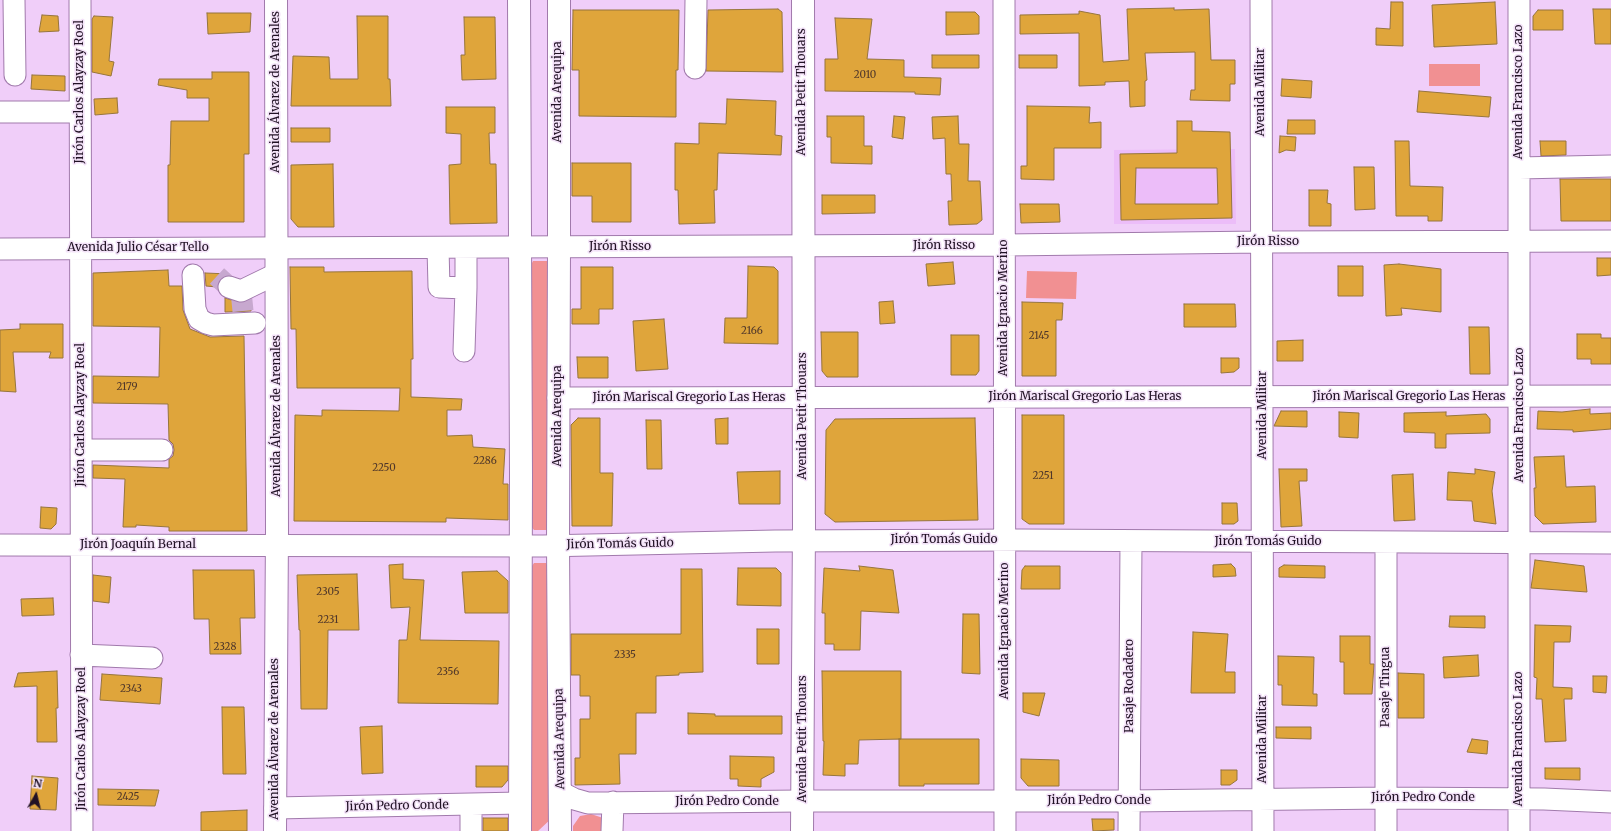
<!DOCTYPE html>
<html>
<head>
<meta charset="utf-8">
<style>
	body { margin:0 }
	#map { position:relative; width:1611px; height:831px; overflow:hidden; background:#f0cef9; font-family:Merriweather,serif }
	canvas { display:block }
	.north { position:absolute; left:16px; top:775px; width:40px; height:40px; -webkit-text-stroke:3px #f3e2f8; paint-order:stroke; rotate:8deg; font-size:11px; font-weight:700; line-height:16px; text-align:center; color:#211225 }
	.north::after { content:''; display:block; margin:auto; width:14px; height:18px; background:#211225; clip-path:polygon(50% 0,100% 100%,50% 72%,0 100%) }
</style>
</head>
<body>
<div id="map">
<canvas width="1611" height="831"></canvas>
<div class="north">N</div>
</div>
<script>
const c = document.querySelector('canvas').getContext('2d');
c.lineJoin = 'round';
function fillPath(path, color) {
  c.fillStyle = color;
  c.fill(path, 'evenodd');
}
function toPath(rows) {
  const path = new Path2D();
  for (const r of rows) {
    path.moveTo(r[0], r[1]);
    for (let i = 2; i < r.length; i += 2) path.lineTo(r[i], r[i + 1]);
  }
  return path;
}
function stroke(path, color, width, dash) {
  c.strokeStyle = color;
  c.lineWidth = width;
  c.lineCap = dash ? 'butt' : 'round';
  c.setLineDash(dash || []);
  c.stroke(path);
}
function label(font, color, halo, rows, align = 'center') {
  c.font = font + ' Merriweather,serif';
  c.lineWidth = 3;
  c.setLineDash([]);
  c.textBaseline = 'middle';
  c.strokeStyle = halo;
  c.fillStyle = color;
  for (const [text, x, y, turn = 0] of rows) {
    c.save();
    c.translate(x, y);
    c.rotate((+turn || 0) * Math.PI / 180);
    c.textAlign = isNaN(turn) ? turn : align;
    if (halo) c.strokeText(text, 0, 0);
    c.fillText(text, 0, 0);
    c.restore();
  }
}
fillPath(toPath([
	[1235,149,1236,224,1114,224,1114,150]
]), '#ecbdf9');
fillPath(toPath([
	[1429,64,1480,64,1480,86,1429,86],
	[533,261,548,261,550,525,547,530,534,530,530,525,529,269],
	[1027,271,1077,272,1076,299,1026,298],
	[534,563,546,563,551,572,553,817,538,831,531,831,528,801,528,572],
	[591,814,603,818,607,831,573,831,573,826,580,816]
]), '#f19092');
const building = toPath([
	[1391,2,1403,2,1403,46,1376,45,1376,28,1390,29,1391,2],
	[1495,2,1497,44,1434,47,1432,5,1495,2],
	[1174,8,1174,10,1209,9,1211,60,1235,60,1235,84,1230,84,1230,101,1190,100,1191,90,1195,90,1195,52,1145,53,1147,80,1145,81,1145,106,1130,107,1129,81,1105,82,1105,85,1079,86,1079,33,1020,34,1020,15,1079,14,1079,11,1100,15,1103,62,1129,60,1127,9,1174,8],
	[778,9,782,12,783,72,706,71,708,10,778,9],
	[1593,9,1611,9,1611,44,1595,44,1593,9],
	[573,10,679,10,678,70,676,70,676,117,579,116,579,70,572,70,573,10],
	[1538,10,1563,10,1563,30,1533,30,1533,16,1538,10],
	[946,12,975,12,979,16,979,34,946,35,946,12],
	[207,13,251,13,250,32,208,34,207,13],
	[42,15,58,16,59,31,39,32,42,15],
	[94,16,113,17,109,61,114,62,111,76,92,72,92,19,94,16],
	[357,16,388,16,388,79,390,79,391,106,291,106,293,56,329,57,330,79,358,79,357,16],
	[464,17,495,17,496,79,462,80,461,55,465,55,464,17],
	[835,18,872,19,867,59,904,60,904,77,941,78,940,95,915,94,915,92,825,91,825,59,838,59,835,18],
	[932,55,979,55,979,68,932,68,932,55],
	[1019,55,1057,55,1057,68,1019,68,1019,55],
	[212,72,249,72,249,154,244,154,244,222,168,222,168,165,170,165,171,121,209,121,209,98,187,98,187,90,158,85,159,79,212,79,212,72],
	[32,75,65,76,65,91,31,89,32,75],
	[1282,79,1312,81,1311,98,1281,96,1282,79],
	[1419,91,1491,97,1489,117,1417,112,1419,91],
	[117,98,118,113,95,115,94,99,117,98],
	[727,99,776,101,775,135,782,136,781,155,718,153,717,190,714,190,715,223,679,224,678,190,675,190,675,143,699,144,699,123,726,124,727,99],
	[1027,106,1090,107,1089,123,1101,122,1101,148,1054,148,1054,180,1021,179,1021,166,1027,166,1027,106],
	[446,107,495,107,495,133,489,133,490,164,496,164,497,223,450,224,449,165,461,164,461,134,446,133,446,107],
	[827,116,864,116,864,146,872,146,872,164,831,163,831,137,827,137,827,116],
	[894,116,905,117,903,139,892,137,894,116],
	[958,116,959,144,969,144,968,181,980,181,982,220,977,224,949,225,948,201,952,201,951,174,946,174,945,138,933,139,932,117,958,116],
	[1288,120,1315,120,1315,134,1287,134,1288,120],
	[1177,121,1192,121,1192,131,1230,132,1232,218,1121,220,1120,154,1177,153,1177,121],
	[1136,168,1217,168,1218,204,1135,204,1136,168],
	[291,128,330,128,330,142,291,142,291,128],
	[1280,136,1296,137,1295,151,1286,150,1279,153,1280,136],
	[1395,141,1409,141,1410,186,1443,187,1442,221,1428,221,1428,216,1396,216,1395,141],
	[1540,141,1566,141,1566,155,1541,156,1540,141],
	[572,163,631,163,631,222,592,222,592,196,572,196,572,163],
	[333,164,334,227,298,227,291,219,291,165,333,164],
	[1354,167,1374,167,1375,209,1355,210,1354,167],
	[1560,179,1611,179,1611,221,1561,221,1560,179],
	[1309,190,1328,190,1327,203,1331,204,1331,226,1309,226,1309,190],
	[822,195,875,195,875,213,822,214,822,195],
	[1020,204,1059,204,1060,222,1021,223,1020,204],
	[1597,258,1611,258,1611,275,1597,276,1597,258],
	[953,262,955,284,928,286,926,264,953,262],
	[1399,264,1441,269,1441,312,1401,308,1402,315,1386,316,1384,265,1399,264],
	[748,266,774,267,778,271,778,344,724,343,725,318,747,318,748,266],
	[1338,266,1363,266,1363,296,1338,296,1338,266],
	[290,267,324,267,324,272,412,271,413,359,411,359,411,397,462,399,461,410,447,410,447,436,472,435,473,447,505,449,503,484,508,484,508,520,446,518,446,522,294,521,295,415,322,416,322,410,399,411,400,388,297,388,296,329,291,329,290,267],
	[581,267,613,267,613,309,599,309,599,324,572,324,572,309,581,309,581,267],
	[168,270,169,286,182,286,183,310,190,329,210,337,244,336,247,531,169,531,169,527,136,525,136,527,123,527,125,479,93,478,93,465,169,468,169,459,173,456,174,450,173,444,169,440,168,404,93,403,93,376,159,377,160,327,93,326,93,273,168,270],
	[205,273,229,274,229,275,221,278,217,287,206,286,205,273],
	[225,298,238,302,246,302,251,300,251,311,225,312,225,298],
	[893,301,895,323,880,324,879,302,893,301],
	[1022,302,1063,303,1062,320,1056,320,1056,376,1022,376,1022,302],
	[1184,304,1235,304,1236,327,1184,327,1184,304],
	[664,319,668,369,636,371,633,321,664,319],
	[20,324,63,324,63,358,49,358,51,352,13,352,16,392,0,391,0,330,20,329,20,324],
	[1469,327,1489,327,1490,374,1470,374,1469,327],
	[821,332,858,332,858,377,827,377,822,371,821,332],
	[1577,334,1601,334,1601,338,1611,338,1611,364,1591,364,1591,359,1577,359,1577,334],
	[951,335,979,335,979,371,976,375,951,375,951,335],
	[1303,340,1303,361,1277,361,1277,341,1303,340],
	[577,357,608,357,608,378,578,378,577,357],
	[1221,358,1239,358,1239,368,1234,372,1221,373,1221,358],
	[1590,409,1590,414,1611,413,1611,429,1573,432,1573,430,1537,429,1538,411,1562,412,1590,409],
	[1281,411,1307,411,1307,427,1274,426,1281,411],
	[1339,412,1359,413,1358,438,1339,437,1339,412],
	[1446,412,1446,416,1486,414,1490,419,1490,433,1446,434,1446,448,1435,448,1435,433,1404,432,1404,413,1446,412],
	[1022,415,1064,415,1064,524,1029,524,1022,519,1022,415],
	[578,418,600,418,600,473,613,473,612,526,572,526,571,425,578,418],
	[728,418,728,444,716,444,715,419,728,418],
	[975,418,978,520,835,522,825,514,826,430,835,419,975,418],
	[646,420,661,420,662,469,647,469,646,420],
	[1564,456,1566,487,1595,486,1596,522,1543,524,1535,516,1534,488,1536,488,1534,457,1564,456],
	[1279,469,1307,469,1307,481,1299,481,1302,526,1281,527,1279,469],
	[1475,469,1495,472,1492,491,1496,524,1474,521,1472,501,1447,500,1448,472,1475,474,1475,469],
	[780,471,780,504,739,504,737,472,780,471],
	[1413,474,1415,520,1394,521,1392,475,1413,474],
	[1222,503,1237,503,1238,521,1234,524,1222,524,1222,503],
	[41,507,57,508,56,524,51,529,40,528,41,507],
	[1535,560,1584,566,1587,592,1531,588,1535,560],
	[403,564,403,579,424,580,420,640,499,641,498,704,398,703,399,640,407,640,410,607,391,608,389,565,403,564],
	[1231,564,1235,568,1236,576,1213,577,1213,565,1231,564],
	[1284,565,1325,566,1325,578,1279,577,1279,568,1284,565],
	[859,566,893,570,899,613,861,611,860,650,834,650,834,644,825,644,825,613,822,613,824,568,860,571,859,566],
	[1025,566,1060,566,1060,589,1021,589,1022,570,1025,566],
	[738,568,776,568,781,573,781,606,737,605,738,568],
	[681,569,702,569,703,672,679,673,679,675,656,676,656,713,636,713,636,754,619,754,620,784,575,785,575,758,580,758,580,719,590,719,590,696,580,696,580,675,571,675,571,634,681,634,681,569],
	[193,570,254,570,255,618,240,618,241,654,210,654,209,619,194,619,193,570],
	[497,571,508,581,508,613,465,613,462,572,497,571],
	[357,574,359,630,328,630,327,709,301,709,300,630,299,630,297,575,357,574],
	[93,575,111,577,109,603,93,601,93,575],
	[53,598,54,615,22,616,21,599,53,598],
	[963,614,979,614,980,674,962,673,963,614],
	[1450,616,1485,616,1485,628,1449,627,1450,616],
	[1535,625,1571,626,1570,642,1554,642,1553,687,1572,688,1572,699,1564,699,1566,741,1545,742,1542,699,1536,699,1537,678,1534,677,1535,625],
	[757,629,779,629,779,664,757,664,757,629],
	[1193,632,1228,634,1225,672,1235,672,1235,693,1191,693,1193,632],
	[1340,636,1370,636,1370,664,1374,664,1372,694,1344,694,1344,662,1340,662,1340,636],
	[1478,655,1479,676,1444,678,1443,657,1478,655],
	[1278,656,1314,657,1313,694,1317,694,1317,706,1282,705,1282,685,1278,685,1278,656],
	[57,671,58,708,56,708,57,742,37,742,37,686,14,687,18,673,57,671],
	[822,671,901,671,901,739,859,740,858,764,845,764,845,776,823,775,824,741,823,741,822,671],
	[1398,673,1424,674,1424,718,1398,718,1398,673],
	[102,674,162,678,160,704,100,700,102,674],
	[1593,676,1607,676,1606,693,1593,692,1593,676],
	[1023,693,1045,693,1039,716,1023,712,1023,693],
	[222,707,244,707,246,774,223,774,222,707],
	[688,713,715,714,715,716,782,716,782,734,688,734,688,713],
	[382,726,383,773,362,774,360,727,382,726],
	[1276,727,1311,727,1311,739,1276,738,1276,727],
	[899,739,979,739,979,784,924,784,924,786,899,786,899,739],
	[1472,739,1488,741,1487,754,1467,752,1472,739],
	[730,756,774,757,774,772,761,779,761,787,738,786,738,779,730,779,730,756],
	[1021,759,1059,760,1059,786,1028,786,1021,778,1021,759],
	[476,766,508,766,508,780,502,787,476,787,476,766],
	[1545,768,1580,768,1580,780,1545,779,1545,768],
	[1221,770,1237,770,1237,780,1230,785,1221,785,1221,770],
	[32,776,58,778,56,810,30,809,32,776],
	[98,789,159,790,155,806,98,805,98,789],
	[247,810,247,831,201,831,201,812,247,810],
	[483,818,508,818,508,831,483,831,483,818],
	[1092,819,1114,819,1114,830,1093,831,1092,819]
]);
fillPath(building, '#dfa53b');
stroke(building, '#96753d', 1);
stroke(toPath([
	[217,276,229,287],
	[241,291,243,311]
]), '#c7a8cf', 21, [21, 10]);
const minor = toPath([
	[14,0,15,75],
	[80,0,82,831],
	[1004,0,1005,831],
	[1261,0,1263,831],
	[695,68,696,0],
	[0,112,80,112],
	[1519,168,1611,166],
	[438,248,439,287,466,288],
	[0,249,1004,245,1262,242,1611,241],
	[193,275,195,309,199,319,206,323,213,325,255,323],
	[229,287,241,291,276,274],
	[464,351,466,288,466,248],
	[558,398,1611,396],
	[81,450,162,450],
	[1386,542,1386,831],
	[0,545,543,546,775,541,1021,540,1611,543],
	[81,655,152,658],
	[560,790,566,795,574,799,588,803,802,801,1129,801,1386,798,1544,799,1611,802],
	[471,804,471,831],
	[275,808,520,803],
	[612,831,613,802],
	[1129,831,1131,541],
	[1519,831,1519,0]
]);
const major = toPath([
	[519,0,521,474,520,831],
	[559,0,559,247,558,545,560,831],
	[275,831,277,531,276,0],
	[802,831,804,525,803,0]
]);
stroke(minor, '#a17aac', 23);
stroke(major, '#a17aac', 24);
stroke(minor, '#fff', 21);
stroke(major, '#fff', 22);
label('10px', '#50372a', null, [
	["2010",865,75],
	["2166",752,331],
	["2145",1039,336],
	["2179",127,387],
	["2286",485,461],
	["2250",384,468],
	["2251",1043,476],
	["2305",328,592],
	["2231",328,620],
	["2328",225,647],
	["2335",625,655],
	["2356",448,672],
	["2343",131,689],
	["2425",128,797]
]);
label('12px', '#211225', '#f3e2f8', [
	["Jirón Carlos Alayzay Roel",80,92,-90],
	["Avenida Álvarez de Arenales",276,92,-90],
	["Avenida Arequipa",558,92,-90],
	["Avenida Petit Thouars",802,92,-90],
	["Avenida Militar",1261,92,-90],
	["Avenida Francisco Lazo",1519,92,-90],
	["Jirón Risso",1268,242],
	["Jirón Risso",944,246],
	["Jirón Risso",620,247],
	["Avenida Julio César Tello",138,248],
	["Avenida Ignacio Merino",1004,308,-90],
	["Jirón Mariscal Gregorio Las Heras",1085,397],
	["Jirón Mariscal Gregorio Las Heras",1409,397],
	["Jirón Mariscal Gregorio Las Heras",689,398],
	["Jirón Carlos Alayzay Roel",81,415,-90],
	["Avenida Militar",1263,415,-90],
	["Avenida Francisco Lazo",1520,415,-90],
	["Avenida Álvarez de Arenales",277,416,-90],
	["Avenida Arequipa",558,416,-90],
	["Avenida Petit Thouars",803,416,-90],
	["Jirón Tomás Guido",944,540],
	["Jirón Tomás Guido",1268,542],
	["Jirón Tomás Guido",620,544,-1],
	["Jirón Joaquín Bernal",138,545],
	["Avenida Ignacio Merino",1005,631,-90],
	["Pasaje Rodadero",1130,686,-90],
	["Pasaje Tingua",1386,687,-90],
	["Jirón Carlos Alayzay Roel",82,739,-90],
	["Avenida Álvarez de Arenales",275,739,-90],
	["Avenida Arequipa",560,739,-91],
	["Avenida Petit Thouars",803,739,-90],
	["Avenida Militar",1263,739,-90],
	["Avenida Francisco Lazo",1519,739,-90],
	["Jirón Pedro Conde",1423,798],
	["Jirón Pedro Conde",1099,801],
	["Jirón Pedro Conde",727,802],
	["Jirón Pedro Conde",397,806,-1]
]);
</script>
</body>
</html>
